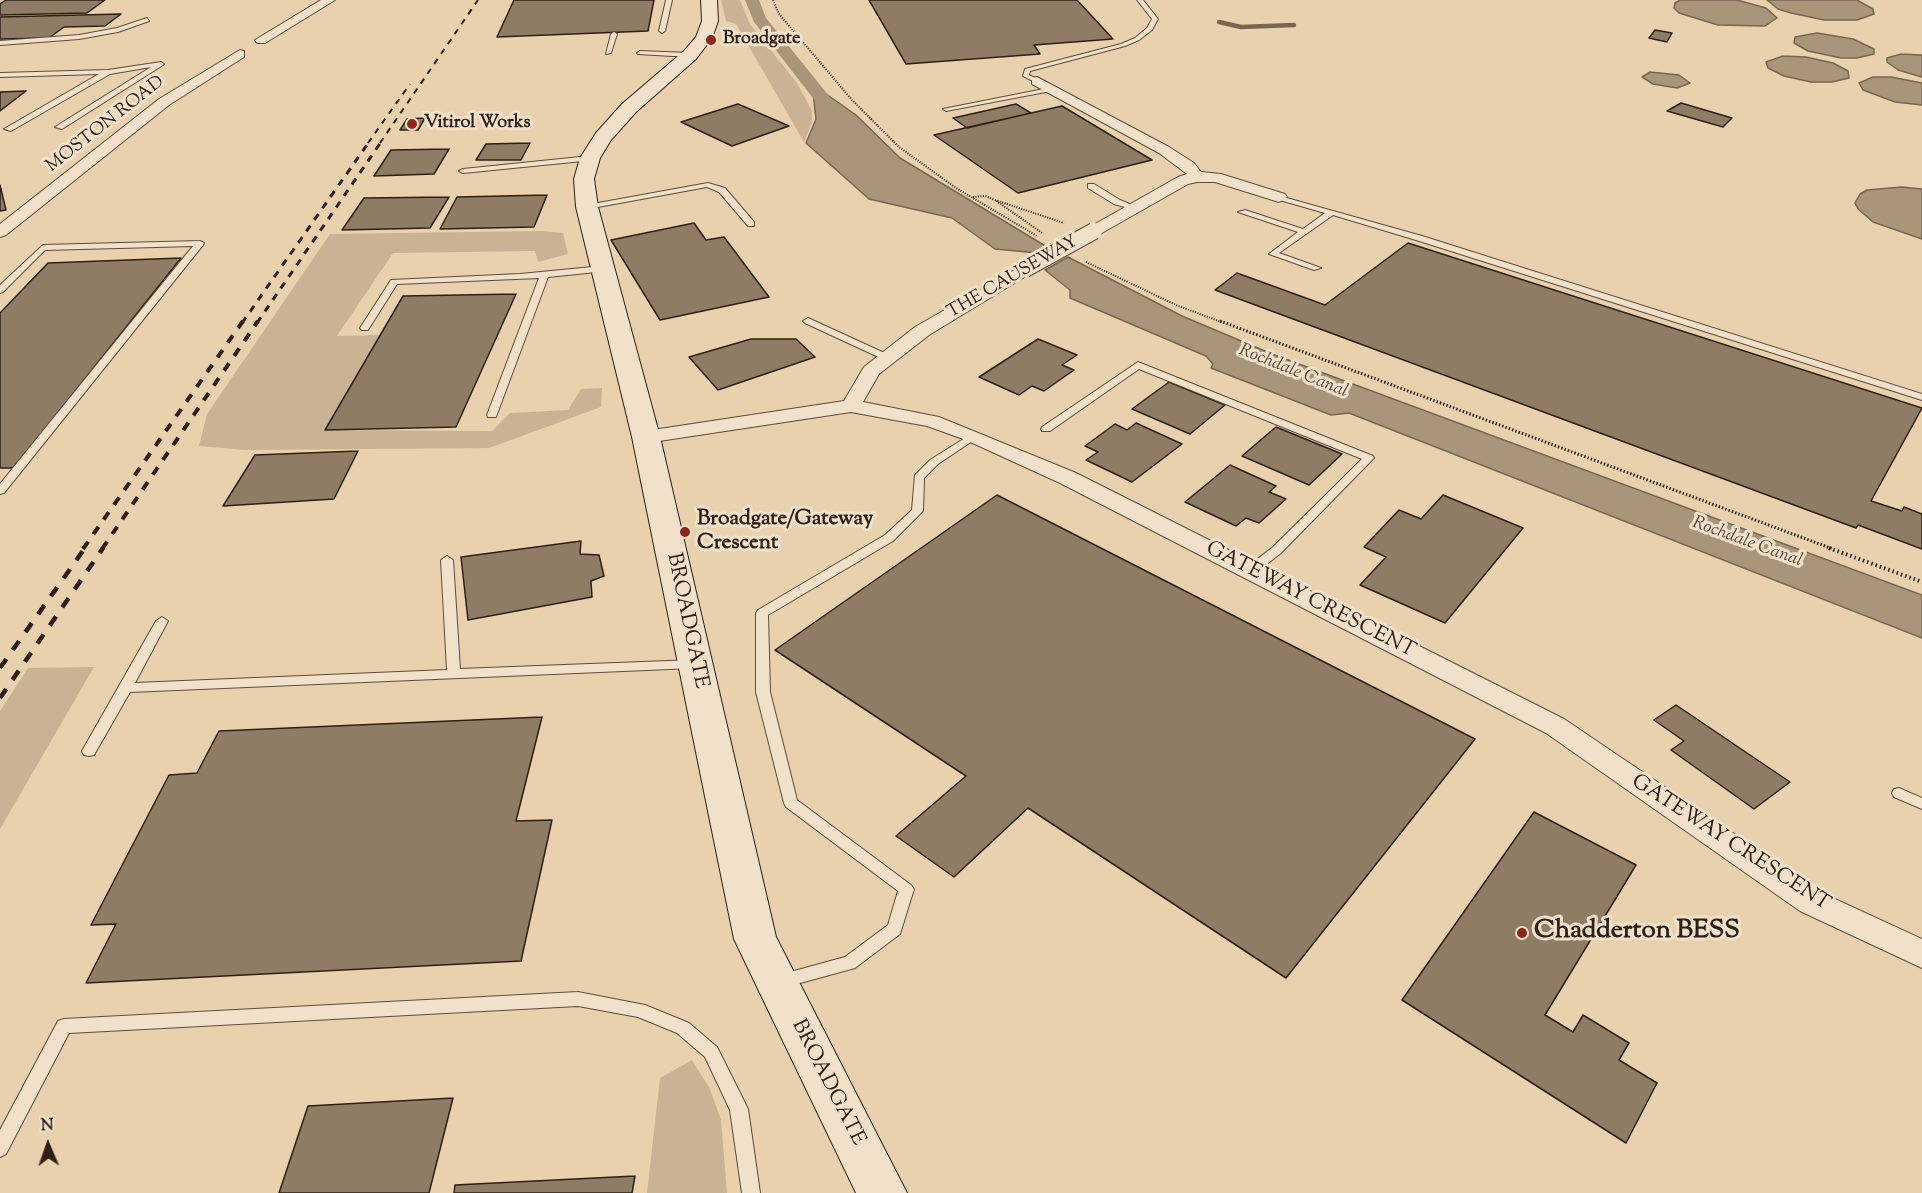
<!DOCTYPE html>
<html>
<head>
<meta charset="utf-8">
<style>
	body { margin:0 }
	#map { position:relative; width:1922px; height:1193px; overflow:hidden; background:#e9d1ad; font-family:"Sorts Mill Goudy",serif }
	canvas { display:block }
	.north { position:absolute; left:18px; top:1115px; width:60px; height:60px; -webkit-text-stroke:4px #f1e1ca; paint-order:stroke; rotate:358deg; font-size:16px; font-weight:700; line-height:24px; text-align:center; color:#2e2017 }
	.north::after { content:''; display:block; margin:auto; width:21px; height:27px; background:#2e2017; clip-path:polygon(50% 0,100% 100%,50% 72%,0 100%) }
</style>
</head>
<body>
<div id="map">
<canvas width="1922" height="1193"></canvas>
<div class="north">N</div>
</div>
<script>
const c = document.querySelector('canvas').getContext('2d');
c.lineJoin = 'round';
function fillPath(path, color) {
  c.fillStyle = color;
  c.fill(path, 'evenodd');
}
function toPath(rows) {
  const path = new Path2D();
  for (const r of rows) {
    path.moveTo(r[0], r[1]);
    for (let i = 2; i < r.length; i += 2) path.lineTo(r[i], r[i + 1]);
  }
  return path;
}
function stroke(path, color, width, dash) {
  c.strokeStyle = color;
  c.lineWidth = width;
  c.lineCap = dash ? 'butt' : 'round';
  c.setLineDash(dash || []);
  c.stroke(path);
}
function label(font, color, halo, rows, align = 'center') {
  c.font = font + ' "Sorts Mill Goudy",serif';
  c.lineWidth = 6;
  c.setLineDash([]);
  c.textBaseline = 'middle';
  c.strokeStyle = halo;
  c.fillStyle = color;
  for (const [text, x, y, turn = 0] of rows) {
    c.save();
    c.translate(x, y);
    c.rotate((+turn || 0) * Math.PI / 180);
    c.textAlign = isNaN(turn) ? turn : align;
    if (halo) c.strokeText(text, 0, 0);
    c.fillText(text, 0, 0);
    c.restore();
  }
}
fillPath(toPath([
	[721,0,740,0,750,24,797,83,812,111,812,122,804,142,736,24,726,21],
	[542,231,563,233,568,254,538,262,535,251,393,253,337,336,381,335,326,430,492,431,510,413,568,410,581,389,602,388,601,407,489,448,245,450,199,446,207,414,330,234],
	[94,667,0,829,0,711,28,668],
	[692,1060,710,1089,721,1120,727,1193,647,1193,660,1078]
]), '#c9b394');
const water = toPath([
	[1680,0,1737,0,1766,8,1777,18,1765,26,1718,25,1679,13,1674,8,1675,3,1680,0],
	[1767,0,1857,0,1873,9,1874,14,1857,20,1824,20,1791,13,1778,9,1767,0],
	[1817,33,1853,39,1874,49,1874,54,1857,58,1841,58,1808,51,1794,43,1795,37,1817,33],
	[1901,54,1922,55,1922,77,1898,70,1887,62,1887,58,1901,54],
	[1783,56,1806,57,1833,63,1848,71,1849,78,1832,82,1811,82,1784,76,1768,68,1766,62,1783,56],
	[1650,72,1679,75,1690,83,1677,88,1653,84,1642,77,1650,72],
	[1873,77,1891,77,1922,83,1922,105,1895,102,1863,90,1859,83,1873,77],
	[812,84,856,115,900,158,1047,247,1038,253,995,249,952,218,869,199,806,143,816,119,812,84],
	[1902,187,1922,189,1922,239,1873,222,1858,209,1855,203,1860,194,1867,190,1902,187],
	[1068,257,1182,316,1272,354,1922,595,1922,638,1349,413,1331,415,1211,368,1213,364,1206,356,1070,298,1070,290,1045,270,1068,257]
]);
fillPath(water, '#a9957a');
stroke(water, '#786652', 1.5);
stroke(toPath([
	[1219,22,1241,27,1294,25]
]), '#786652', 4.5);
fillPath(toPath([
	[745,0,759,0,766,18,842,112,845,116,842,120,830,120,754,22,745,0]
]), '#a9957a');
const building = toPath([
	[6,0,105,0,87,13,0,15,0,4,6,0],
	[514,0,654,0,648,31,497,37,514,0],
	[869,0,1077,0,1113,39,1034,45,1040,54,906,64,869,0],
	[121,14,105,26,64,27,49,38,0,39,0,17,121,14],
	[1655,30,1672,33,1667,42,1649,38,1655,30],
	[26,91,0,111,0,92,26,91],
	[1681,103,1732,118,1723,127,1667,111,1681,103],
	[738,104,789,126,732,146,681,122,738,104],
	[1016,104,1031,113,967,128,953,118,1016,104],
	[1062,106,1152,160,1018,193,934,135,1062,106],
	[425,118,418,130,400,130,407,119,425,118],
	[530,143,521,160,476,160,486,144,530,143],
	[449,149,434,174,374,176,391,150,449,149],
	[0,185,6,210,0,211,0,185],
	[547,195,534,227,440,229,457,197,547,195],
	[449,197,430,228,342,230,364,198,449,197],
	[694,223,706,240,724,237,769,297,660,320,611,240,694,223],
	[1408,243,1922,408,1871,501,1902,511,1904,507,1922,514,1922,549,1858,525,1856,528,1215,290,1237,273,1325,305,1408,243],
	[181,258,14,468,0,468,0,313,48,263,181,258],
	[516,294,456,427,325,430,403,296,516,294],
	[751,339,796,339,815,357,718,390,689,357,751,339],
	[1038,339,1077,355,1062,365,1074,370,1044,391,1032,386,1019,395,979,377,1038,339],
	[1169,382,1225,405,1190,434,1132,409,1169,382],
	[1136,423,1182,444,1132,482,1086,460,1098,452,1085,446,1115,424,1127,430,1136,423],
	[1276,427,1342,454,1309,485,1242,456,1276,427],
	[358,451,334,499,223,506,255,455,358,451],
	[1230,465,1276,486,1269,492,1286,499,1259,523,1246,518,1236,526,1185,502,1230,465],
	[997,495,1475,739,1286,978,1028,808,954,877,896,836,966,776,775,650,997,495],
	[1443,495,1523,528,1445,623,1360,585,1386,557,1364,547,1399,510,1421,519,1443,495],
	[581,541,580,554,599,555,604,576,591,581,592,597,468,620,461,557,581,541],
	[1676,705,1790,782,1754,809,1671,750,1684,741,1654,720,1676,705],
	[542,717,516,821,552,820,521,961,86,983,116,924,91,925,169,775,197,773,219,731,542,717],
	[1534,812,1636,865,1545,1015,1573,1032,1583,1015,1629,1043,1619,1060,1657,1083,1626,1143,1402,1000,1534,812],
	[453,1098,429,1193,279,1193,308,1106,453,1098],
	[635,1176,632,1193,454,1193,455,1185,635,1176]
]);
fillPath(building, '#8f7c65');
stroke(building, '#2e2017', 1.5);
const lane = toPath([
	[666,0,672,0,665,31,662,33,659,31,666,0],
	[1137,0,1143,0,1158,19,1152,30,1139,40,1125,46,1030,71,1029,75,1039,80,1039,82,1035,82,1023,76,1025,69,1121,44,1135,38,1147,28,1152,19,1137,0],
	[147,18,149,21,118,32,79,39,0,45,0,41,79,35,117,28,147,18],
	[614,32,617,34,611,53,606,54,611,34,614,32],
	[640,51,690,53,693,55,690,57,638,54,637,53,640,51],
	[161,62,164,64,163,65,62,129,55,127,151,67,110,74,11,131,4,129,99,74,0,77,0,73,108,70,161,62],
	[1054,87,1057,89,1056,90,946,111,943,109,1054,87],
	[590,156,593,156,593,160,463,173,459,171,463,169,590,156],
	[708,183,725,188,754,222,754,226,748,226,719,192,707,187,587,209,583,207,587,205,708,183],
	[1088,184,1094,184,1120,200,1139,208,1135,210,1114,204,1088,188,1088,184],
	[1276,195,1422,236,1922,394,1922,400,1416,240,1333,215,1279,253,1321,268,1314,270,1269,254,1298,232,1238,212,1245,210,1303,229,1325,213,1276,199,1276,195],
	[200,241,204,243,203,245,4,493,0,494,0,484,193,246,45,250,3,292,0,293,0,285,43,245,200,241],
	[603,266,607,269,606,271,548,277,496,417,488,417,487,415,539,278,397,284,368,330,362,330,360,328,391,280,520,274,603,266],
	[808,318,891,356,893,358,888,361,885,360,805,323,803,321,808,318],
	[1138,362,1373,456,1374,458,1281,553,1254,574,1246,574,1244,571,1246,568,1273,547,1362,459,1139,369,1050,431,1042,431,1041,429,1042,427,1138,362],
	[973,433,977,434,978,436,977,438,938,464,924,478,923,511,893,541,768,615,770,692,797,800,911,885,914,889,900,934,855,968,782,988,776,986,774,981,776,976,845,957,888,925,898,891,786,807,784,803,756,692,756,613,758,610,885,535,912,510,915,475,930,460,973,433],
	[447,556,453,560,460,669,694,660,698,661,700,664,698,667,694,668,130,692,94,755,89,756,84,755,82,751,156,621,162,617,168,621,135,683,447,670,441,560,447,556],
	[1899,788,1922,798,1922,809,1894,797,1892,793,1894,789,1899,788],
	[578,992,645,1005,689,1023,717,1047,748,1109,760,1193,742,1193,730,1110,705,1057,677,1033,638,1017,578,1006,69,1033,6,1154,0,1157,0,1130,58,1021,64,1019,578,992]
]);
const street = toPath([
	[321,0,335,0,265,43,257,43,255,40,321,0],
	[240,50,244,51,244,57,169,105,6,235,0,237,0,224,159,99,240,50],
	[1037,77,1169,147,1194,163,1201,172,1221,174,1285,194,1287,197,1279,202,1215,182,1197,182,1188,184,1100,234,1088,234,1086,231,1088,228,1178,177,1187,174,1159,153,1032,84,1032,78,1037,77],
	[1025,264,1034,269,1031,273,929,335,879,374,863,402,939,417,1076,473,1564,719,1822,893,1922,939,1922,968,1800,911,1546,733,1060,483,966,440,927,426,851,412,646,443,639,441,636,437,639,433,646,431,844,401,864,367,915,327,1025,264]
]);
const secondary = toPath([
	[701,0,717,0,718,21,712,38,696,59,636,112,611,140,600,158,594,179,598,207,660,437,776,937,907,1193,856,1193,734,939,632,437,576,207,574,179,580,158,596,133,622,104,684,51,696,37,702,21,701,0]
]);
stroke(lane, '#5d4c3c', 2);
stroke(street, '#5d4c3c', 2);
stroke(secondary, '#2e2017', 2);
stroke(toPath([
	[773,0,779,14,852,100,899,147,956,188,1037,236],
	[973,197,985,196,995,200],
	[1042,233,995,200,1064,223],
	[1086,262,1176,305,1224,323]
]), '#2e2017', 2, [1, 1.5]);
stroke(toPath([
	[1220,321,1833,549]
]), '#2e2017', 3, [1.5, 2]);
stroke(toPath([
	[1829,548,1922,582]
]), '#2e2017', 4, [1.5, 3]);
fillPath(lane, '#f1e1ca');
fillPath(street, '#f1e1ca');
fillPath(secondary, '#f1e1ca');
stroke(toPath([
	[368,143,410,84],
	[380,143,478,0]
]), '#2e2017', 2, [6, 6]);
stroke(toPath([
	[242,323,369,142],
	[257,323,381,142]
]), '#2e2017', 3, [7, 7]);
stroke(toPath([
	[83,549,243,321],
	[102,549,258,321]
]), '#2e2017', 4, [9, 9]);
stroke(toPath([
	[0,668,85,548],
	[0,698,103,548]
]), '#2e2017', 4.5, [11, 11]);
const streetBridge = toPath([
	[1025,269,1094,231]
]);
stroke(streetBridge, '#5d4c3c', 18, []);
stroke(streetBridge, '#f1e1ca', 16);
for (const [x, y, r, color] of [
	[711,40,6,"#8f2418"],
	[412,124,6,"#8f2418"],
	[685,532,6,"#8f2418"],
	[1522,933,6,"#8f2418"]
]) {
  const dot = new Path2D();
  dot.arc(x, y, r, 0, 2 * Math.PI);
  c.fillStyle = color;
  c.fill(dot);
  stroke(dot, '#f1e1ca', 2);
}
label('bold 18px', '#2e2017', '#f1e1ca', [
	["Broadgate",723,40],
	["Vitirol Works",424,124]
], 'left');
label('18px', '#2e2017', '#f1e1ca', [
	["MOSTON ROAD",106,125,-38],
	["THE CAUSEWAY",1013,278,-30]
]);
label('italic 18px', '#59493a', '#f1e1ca', [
	["Rochdale Canal",1293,372,22],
	["Rochdale Canal",1747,543,20]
]);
label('bold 21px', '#2e2017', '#f1e1ca', [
	["Broadgate/Gateway",697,520],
	["Crescent",697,544]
], 'left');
label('21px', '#2e2017', '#f1e1ca', [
	["GATEWAY CRESCENT",1310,601,27],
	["BROADGATE",686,621,78],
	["GATEWAY CRESCENT",1730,844,33],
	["BROADGATE",827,1083,63]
]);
label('bold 26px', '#2e2017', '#f1e1ca', [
	["Chadderton BESS",1534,933]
], 'left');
</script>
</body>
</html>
